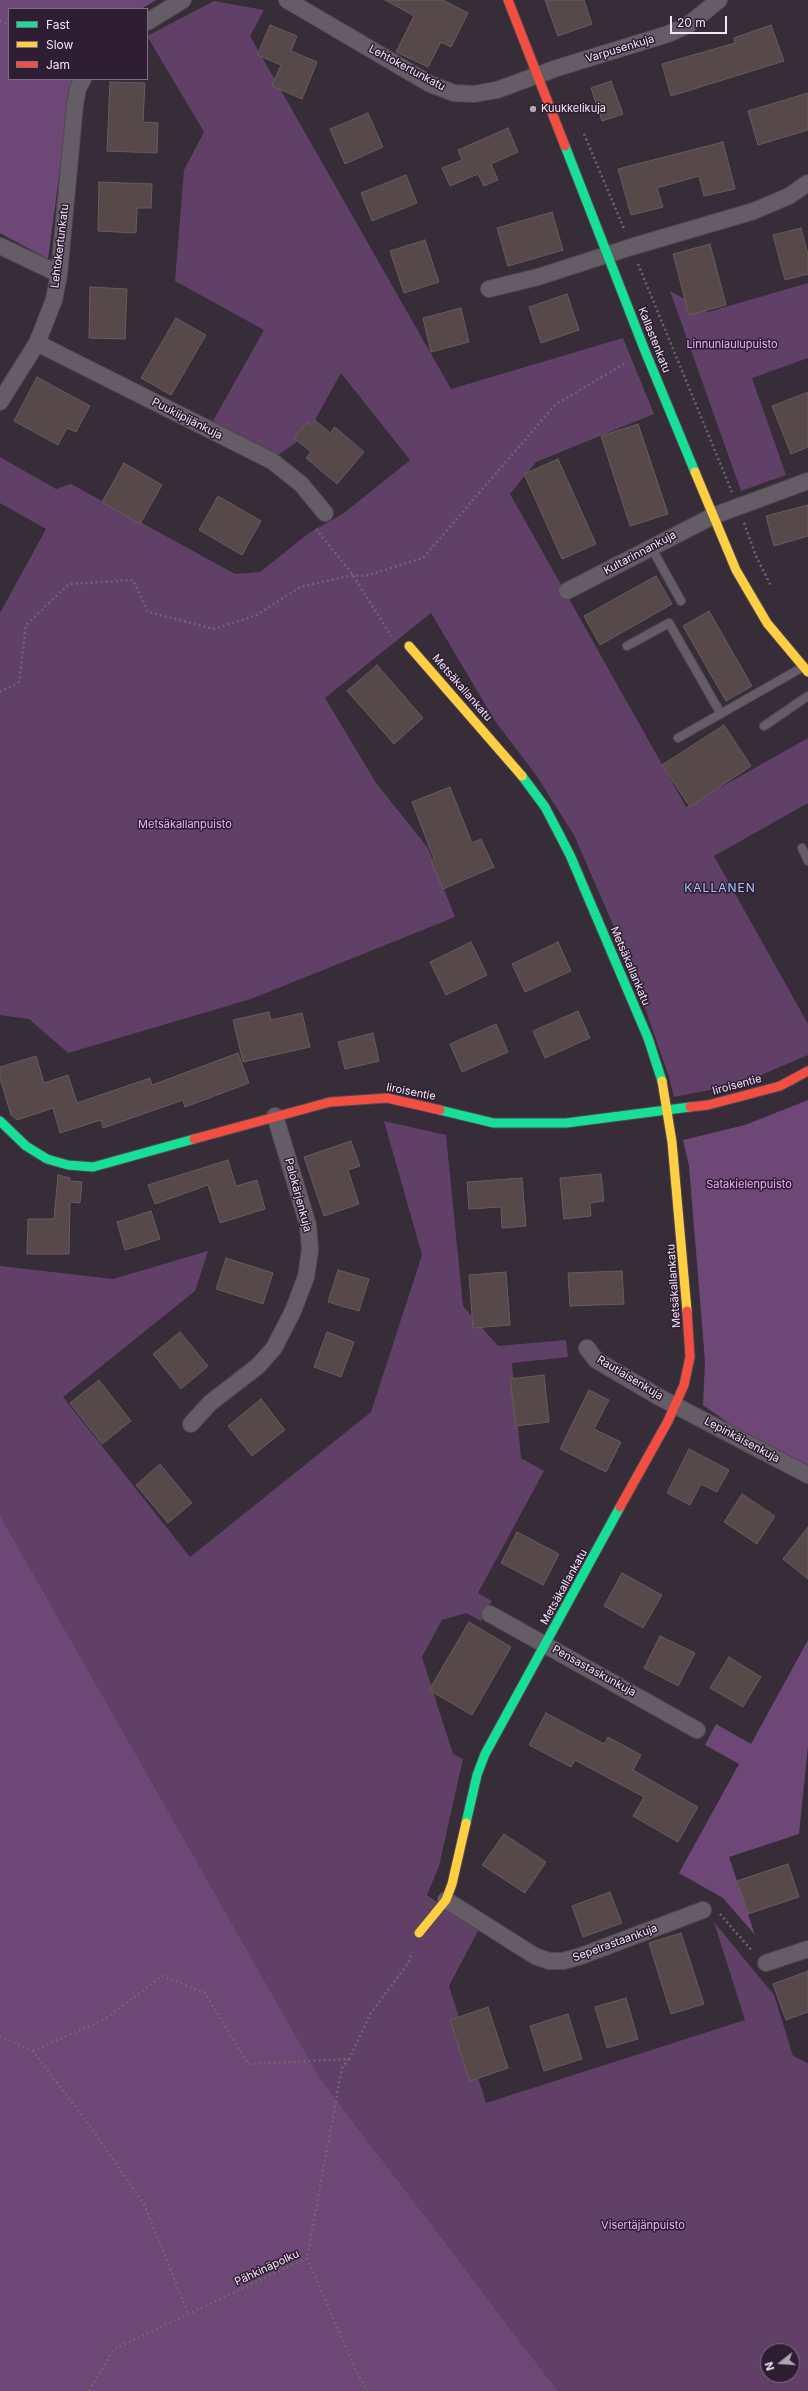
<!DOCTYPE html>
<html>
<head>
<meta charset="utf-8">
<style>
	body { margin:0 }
	#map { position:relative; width:808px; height:2391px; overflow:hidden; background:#362d38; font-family:Inter,sans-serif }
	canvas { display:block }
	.legend { position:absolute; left:8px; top:8px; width:140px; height:72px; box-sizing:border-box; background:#2f1e33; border:1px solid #7d6e81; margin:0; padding:5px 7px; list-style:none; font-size:12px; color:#f3e7f5 }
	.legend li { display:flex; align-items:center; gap:8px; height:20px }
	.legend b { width:20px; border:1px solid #7d6e81 }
	.north { position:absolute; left:760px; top:2343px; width:40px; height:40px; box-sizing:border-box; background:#2f1e33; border:1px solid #7d6e81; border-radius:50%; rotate:253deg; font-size:11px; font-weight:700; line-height:16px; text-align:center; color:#f3e7f5 }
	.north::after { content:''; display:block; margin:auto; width:14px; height:18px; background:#b1a6b3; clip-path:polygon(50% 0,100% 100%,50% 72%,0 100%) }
	.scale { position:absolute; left:670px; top:16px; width:57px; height:18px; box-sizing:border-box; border:2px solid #f3e7f5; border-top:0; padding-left:5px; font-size:12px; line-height:14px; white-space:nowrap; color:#f3e7f5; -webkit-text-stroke:3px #2f1e33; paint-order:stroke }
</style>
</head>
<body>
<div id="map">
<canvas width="808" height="2391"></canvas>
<ul class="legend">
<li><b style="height:5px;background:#16e098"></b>Fast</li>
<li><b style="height:5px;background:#ffcf43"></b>Slow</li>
<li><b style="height:5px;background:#f24e42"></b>Jam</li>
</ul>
<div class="north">N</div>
<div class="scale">20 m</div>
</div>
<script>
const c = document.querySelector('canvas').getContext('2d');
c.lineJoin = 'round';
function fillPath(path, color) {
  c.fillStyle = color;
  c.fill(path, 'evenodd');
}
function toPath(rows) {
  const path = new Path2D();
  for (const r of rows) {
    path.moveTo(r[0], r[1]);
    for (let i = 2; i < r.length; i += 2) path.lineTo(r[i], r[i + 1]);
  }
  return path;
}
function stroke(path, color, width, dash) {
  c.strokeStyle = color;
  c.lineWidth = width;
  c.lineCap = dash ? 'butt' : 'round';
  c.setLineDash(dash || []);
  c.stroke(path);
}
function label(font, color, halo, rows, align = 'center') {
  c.font = font + ' Inter,sans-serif';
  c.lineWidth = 3;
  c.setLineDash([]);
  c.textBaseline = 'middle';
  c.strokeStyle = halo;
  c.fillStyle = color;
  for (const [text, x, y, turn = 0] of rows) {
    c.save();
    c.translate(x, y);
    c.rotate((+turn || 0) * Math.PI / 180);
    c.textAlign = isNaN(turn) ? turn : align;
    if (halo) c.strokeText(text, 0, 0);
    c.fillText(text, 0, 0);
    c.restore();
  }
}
fillPath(toPath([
	[214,1,264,10,250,36,451,389,623,338,654,414,536,462,510,494,686,807,808,738,808,803,714,856,808,1024,808,1055,740,1084,674,1097,669,1077,628,959,574,835,536,775,495,721,431,613,325,698,376,783,428,848,455,917,251,999,68,1053,29,1019,0,1015,0,613,46,529,0,503,0,457,56,489,71,484,235,574,260,572,309,533,344,513,410,460,341,373,307,434,276,457,213,421,264,330,175,281,184,170,204,132,147,36],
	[808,283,808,358,752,378,786,475,741,491,670,291,708,312],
	[384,1121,446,1135,463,1306,498,1346,566,1340,568,1357,512,1363,521,1458,544,1471,478,1593,492,1601,481,1621,466,1613,442,1620,422,1657,453,1754,463,1759,439,1866,427,1895,478,1931,449,1986,486,2103,745,2020,714,1922,774,1995,793,2056,808,2063,808,2391,558,2391,320,2078,0,1515,0,1266,113,1279,208,1251,195,1291,63,1397,190,1557,371,1412,422,1255],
	[768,2351,792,2351,792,2375,768,2375]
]), '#604067');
fillPath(toPath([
	[0,0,156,0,141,9,9,9,9,79,72,79,48,259,0,233],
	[808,1100,808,1480,703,1405,705,1361,689,1166,683,1140,745,1125],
	[0,1515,320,2078,558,2391,0,2391],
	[808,1640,808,1746,799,1834,729,1857,755,1935,723,1898,679,1873,739,1764,705,1745,716,1724,751,1744]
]), '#6d4876');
const building = toPath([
	[385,0,443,0,468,13,451,47,441,42,428,67,396,52,414,16,385,0],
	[545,0,584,0,592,24,558,36,545,0],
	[270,25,297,36,291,51,317,62,302,99,272,86,281,65,257,55,270,25],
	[771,25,784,61,671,96,662,64,735,43,734,38,771,25],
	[611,81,623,114,602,121,591,88,611,81],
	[110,82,145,83,143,122,158,123,157,153,107,151,110,82],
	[808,93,808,130,758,145,748,111,808,93],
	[368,113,383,147,345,164,330,129,368,113],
	[508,128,518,152,491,164,498,180,484,186,478,174,450,186,442,168,462,160,458,150,508,128],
	[723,142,735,189,704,196,699,176,657,188,663,207,631,215,618,169,723,142],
	[406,175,417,203,372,221,361,193,406,175],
	[99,182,152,184,151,208,137,208,136,233,98,231,99,182],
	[552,212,563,250,508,266,497,228,552,212],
	[801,228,808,255,808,274,785,280,773,235,801,228],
	[425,240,439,282,404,293,390,251,425,240],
	[710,244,726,305,689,315,673,254,710,244],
	[90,287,127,289,125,339,89,338,90,287],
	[567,294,579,330,541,343,529,307,567,294],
	[461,308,469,342,431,352,423,318,461,308],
	[176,318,206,335,171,395,141,378,176,318],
	[37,377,90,406,76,432,67,428,58,445,14,421,37,377],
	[808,392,808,447,791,454,772,406,808,392],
	[315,420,330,433,335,427,364,452,337,484,306,458,311,452,294,438,307,422,312,427,315,420],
	[638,424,668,514,630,526,601,436,638,424],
	[558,459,596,544,562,559,524,474,558,459],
	[124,463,162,485,140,524,102,502,124,463],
	[218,496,261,521,242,555,199,530,218,496],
	[808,505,808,536,774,546,766,516,808,505],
	[656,576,672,604,600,645,584,616,656,576],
	[709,611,752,686,726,701,683,626,709,611],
	[377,665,423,718,394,744,347,691,377,665],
	[724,725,751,766,690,807,662,765,724,725],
	[450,787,472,843,481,839,494,867,443,889,431,861,434,859,412,802,450,787],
	[471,942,487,975,446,995,430,962,471,942],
	[558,942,571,971,525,992,512,964,558,942],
	[578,1011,590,1038,545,1058,533,1031,578,1011],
	[269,1012,271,1020,302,1013,310,1047,243,1062,233,1020,269,1012],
	[496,1024,508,1052,462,1072,450,1044,496,1024],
	[373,1033,379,1061,345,1069,338,1042,373,1033],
	[238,1053,249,1083,185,1107,183,1100,103,1128,101,1120,60,1133,53,1108,17,1120,11,1115,0,1078,0,1067,36,1056,44,1083,68,1075,77,1103,150,1078,152,1085,238,1053],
	[351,1141,360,1166,348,1170,359,1204,324,1216,304,1157,351,1141],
	[228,1160,236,1186,257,1180,265,1209,220,1223,208,1185,155,1204,148,1185,228,1160],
	[601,1174,604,1201,590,1203,591,1216,564,1219,560,1178,601,1174],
	[58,1175,70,1178,70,1181,82,1182,80,1203,70,1202,69,1254,27,1254,28,1219,54,1219,58,1175],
	[522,1178,526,1226,502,1228,501,1207,469,1209,467,1182,522,1178],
	[151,1211,160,1239,125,1250,117,1222,151,1211],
	[226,1258,273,1273,263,1304,216,1289,226,1258],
	[338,1270,369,1279,359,1311,328,1302,338,1270],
	[622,1271,624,1304,570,1306,568,1273,622,1271],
	[506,1272,510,1325,473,1328,469,1275,506,1272],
	[180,1332,208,1366,181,1389,153,1354,180,1332],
	[327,1332,354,1342,341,1377,314,1367,327,1332],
	[544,1375,549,1422,516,1426,510,1379,544,1375],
	[99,1380,131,1421,102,1444,70,1403,99,1380],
	[589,1390,609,1400,594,1429,621,1442,606,1472,560,1449,589,1390],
	[261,1399,285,1430,252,1456,228,1426,261,1399],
	[689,1449,729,1470,717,1492,701,1484,690,1505,667,1493,689,1449],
	[160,1464,192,1503,168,1523,136,1485,160,1464],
	[742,1494,775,1516,757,1544,724,1522,742,1494],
	[808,1527,808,1579,783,1559,808,1527],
	[517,1532,559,1554,543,1585,501,1563,517,1532],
	[622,1573,662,1595,643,1628,604,1606,622,1573],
	[469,1622,511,1647,472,1715,429,1690,469,1622],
	[660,1636,695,1653,678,1686,644,1668,660,1636],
	[729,1657,761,1677,743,1707,710,1688,729,1657],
	[546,1713,604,1744,608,1737,641,1755,633,1770,698,1807,678,1842,633,1816,644,1797,575,1760,571,1767,529,1745,546,1713],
	[504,1834,546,1862,525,1893,482,1865,504,1834],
	[788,1864,799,1897,748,1914,737,1881,788,1864],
	[610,1892,622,1923,583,1937,572,1906,610,1892],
	[681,1933,704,2004,671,2014,649,1943,681,1933],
	[808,1971,808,2012,786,2020,773,1984,808,1971],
	[626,1998,638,2039,607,2048,595,2007,626,1998],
	[488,2007,508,2068,470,2081,450,2020,488,2007],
	[568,2014,582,2059,544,2071,530,2026,568,2014]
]);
fillPath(building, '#574949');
stroke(building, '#665c5e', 1);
const lane = toPath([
	[651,547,681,601],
	[627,646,669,623,721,714],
	[764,726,808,696],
	[678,738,803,667],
	[802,848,808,861]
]);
const street = toPath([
	[287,0,430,84,454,93,474,94,497,90,557,68,668,34,688,25,719,0],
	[147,22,183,0],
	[0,246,59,274],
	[489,289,538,277,631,247,754,211,789,196,808,183],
	[37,343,272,461,301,484,325,513],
	[0,402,37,343,54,300,59,274,75,104,78,88,83,79],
	[567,591,713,516,808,481],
	[587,1348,596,1360,659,1397,808,1475],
	[191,1424,210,1403,258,1366,274,1348,293,1311,306,1277,310,1250,308,1225,275,1116],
	[490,1614,697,1730],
	[446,1900,535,1956,549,1961,563,1961,581,1956,703,1910],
	[766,1963,808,1949]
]);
const fast = toPath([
	[565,146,645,351,695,472],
	[522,776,545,807,570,855,648,1038,662,1081],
	[440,1110,494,1123,566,1123,690,1107],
	[0,1121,26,1146,47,1159,68,1165,93,1167,194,1139],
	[466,1823,477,1775,485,1754,620,1507]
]);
const slow = toPath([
	[695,472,736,570,767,623,808,672],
	[409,646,522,776],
	[662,1081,672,1142,687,1311],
	[419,1933,446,1900,452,1884,466,1823]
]);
const jam = toPath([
	[508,0,565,146],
	[690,1107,708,1105,780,1086,808,1071],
	[194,1139,330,1102,387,1098,440,1110],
	[620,1507,668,1421,684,1385,690,1357,687,1311]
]);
stroke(lane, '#514852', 10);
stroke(street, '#514852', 18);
stroke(fast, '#514852', 11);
stroke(slow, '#514852', 11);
stroke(jam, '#514852', 11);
stroke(toPath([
	[0,21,9,24],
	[584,134,625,231],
	[638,264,732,492],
	[744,523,756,556,771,586],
	[316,529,353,575,391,636],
	[0,692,19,682,26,625,69,584,133,580,148,612,214,629,257,615,300,587,353,575,365,576,423,558,555,405,627,362],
	[720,1914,753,1952],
	[0,2036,33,2051,90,2126,144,2204,188,2313],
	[33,2051,105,2019,162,1976,205,1993,248,2064,349,2059,371,2013,409,1962,412,1952],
	[307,2258,359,2377,368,2391],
	[89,2391,114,2349,307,2258,342,2068,349,2059]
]), '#6c666e', 2.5, [2, 3]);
stroke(lane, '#645d66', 8);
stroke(street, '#645d66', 16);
stroke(fast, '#16e098', 9);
stroke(slow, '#ffcf43', 9);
stroke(jam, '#f24e42', 9);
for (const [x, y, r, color] of [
	[533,109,4,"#b1a6b3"]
]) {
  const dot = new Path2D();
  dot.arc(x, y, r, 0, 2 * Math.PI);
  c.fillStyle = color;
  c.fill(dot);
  stroke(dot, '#2f1e33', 1.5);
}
label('11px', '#f3e7f5', '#2f1e33', [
	["Varpusenkuja",620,49,-17],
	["Lehtokertunkatu",407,68,28],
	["Lehtokertunkatu",60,246,-83],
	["Kallastenkatu",654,340,68],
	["Puukiipijänkuja",187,419,27],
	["Kultarinnankuja",640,553,-28],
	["Metsäkallankatu",462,688,49],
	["Metsäkallankatu",630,966,67],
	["Iiroisentie",737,1085,-15],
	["Iiroisentie",411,1092,11],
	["Palokärjenkuja",298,1195,75],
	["Metsäkallankatu",674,1286,-94],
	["Rautiaisenkuja",630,1378,31],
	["Lepinkäisenkuja",742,1440,28],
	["Metsäkallankatu",564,1587,-61],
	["Pensastaskunkuja",594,1671,29],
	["Sepelrastaankuja",615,1943,-20],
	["Pähkinäpolku",267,2268,-25]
]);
label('11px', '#f3e7f5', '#2f1e33', [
	["Kuukkelikuja",541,109]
], 'left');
label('11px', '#edaefb', '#2f1e33', [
	["Linnunlaulupuisto",732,345],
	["Metsäkallanpuisto",185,825],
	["Satakielenpuisto",749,1185],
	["Visertäjänpuisto",643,2226]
]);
c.letterSpacing = '1px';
label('12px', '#a1c4f6', '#2f1e33', [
	["KALLANEN",720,888]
]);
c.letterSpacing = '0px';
</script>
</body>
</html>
